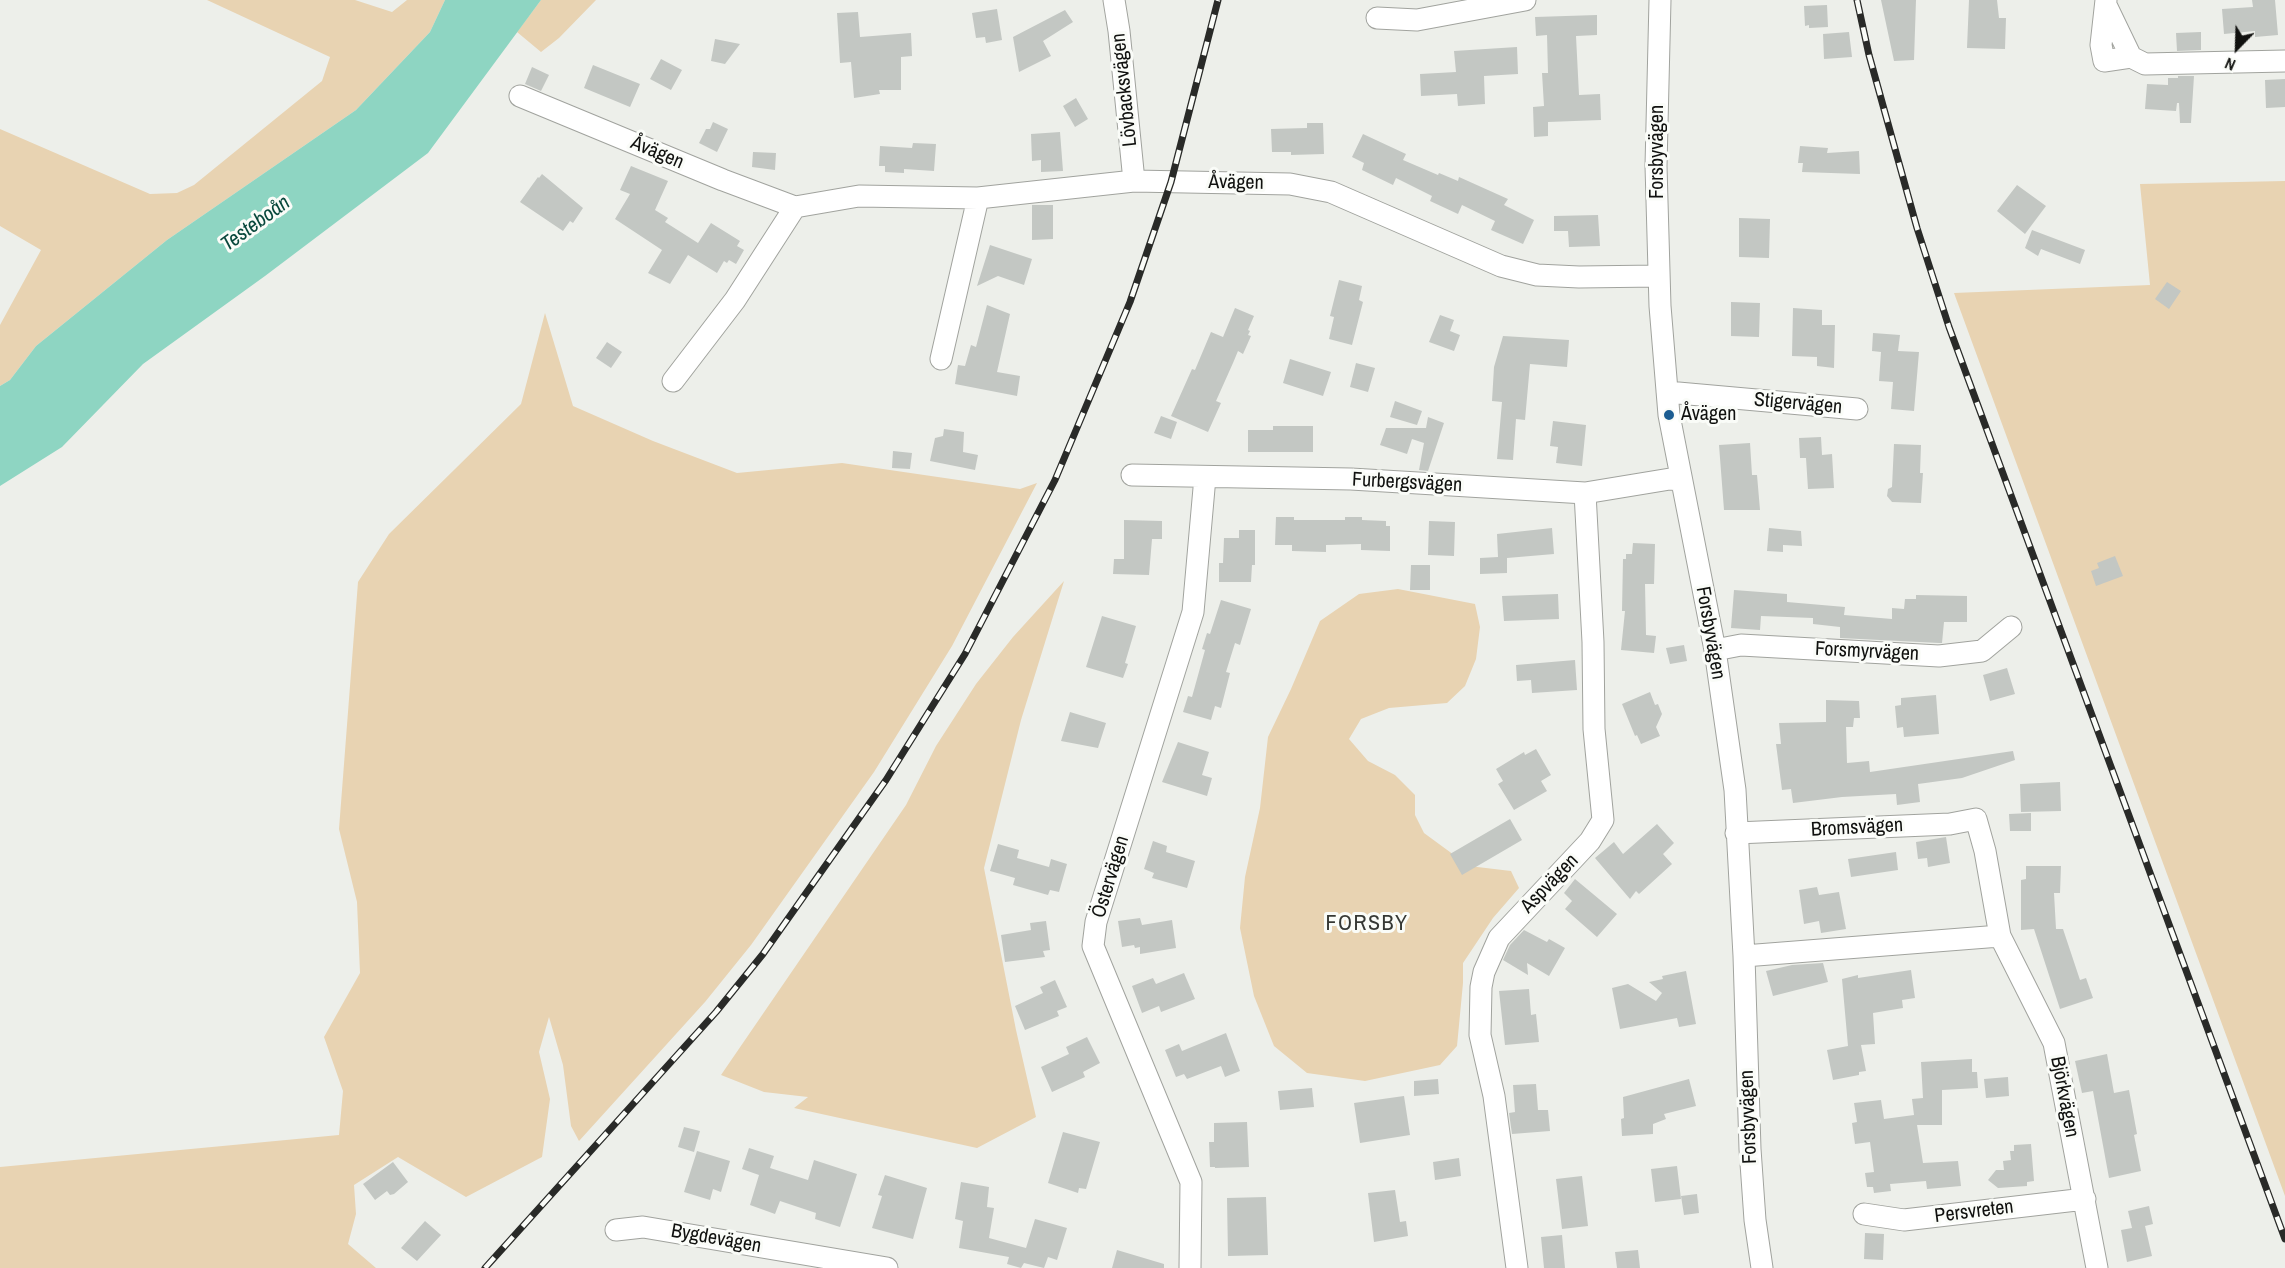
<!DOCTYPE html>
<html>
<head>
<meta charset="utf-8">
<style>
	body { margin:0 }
	#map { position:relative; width:2285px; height:1268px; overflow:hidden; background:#edefea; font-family:"Archivo Narrow",sans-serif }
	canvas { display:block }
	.north { position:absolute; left:2207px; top:18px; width:60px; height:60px; -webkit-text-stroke:4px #fafcf8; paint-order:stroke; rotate:203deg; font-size:16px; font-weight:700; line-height:24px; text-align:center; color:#10110f }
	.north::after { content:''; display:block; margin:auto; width:21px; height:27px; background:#10110f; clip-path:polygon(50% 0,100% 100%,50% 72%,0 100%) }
</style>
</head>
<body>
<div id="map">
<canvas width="2285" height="1268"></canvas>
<div class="north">N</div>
</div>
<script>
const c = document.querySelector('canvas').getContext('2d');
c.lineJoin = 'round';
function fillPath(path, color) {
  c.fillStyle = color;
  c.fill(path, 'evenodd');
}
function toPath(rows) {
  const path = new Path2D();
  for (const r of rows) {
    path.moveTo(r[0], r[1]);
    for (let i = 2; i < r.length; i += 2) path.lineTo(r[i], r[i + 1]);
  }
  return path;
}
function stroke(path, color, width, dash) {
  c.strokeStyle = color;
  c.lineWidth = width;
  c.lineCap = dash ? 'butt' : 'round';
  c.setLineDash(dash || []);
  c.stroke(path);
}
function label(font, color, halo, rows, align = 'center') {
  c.font = font + ' "Archivo Narrow",sans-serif';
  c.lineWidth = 6;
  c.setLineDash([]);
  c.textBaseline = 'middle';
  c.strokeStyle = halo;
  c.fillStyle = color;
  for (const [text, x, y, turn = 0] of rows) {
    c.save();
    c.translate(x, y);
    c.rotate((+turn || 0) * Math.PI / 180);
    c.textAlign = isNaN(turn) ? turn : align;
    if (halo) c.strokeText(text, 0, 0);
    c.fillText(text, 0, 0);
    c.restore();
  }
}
fillPath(toPath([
	[207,0,355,0,392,12,407,0,445,0,430,32,356,110,167,240,36,346,10,380,0,386,0,325,41,250,0,226,0,129,150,194,177,193,194,185,322,81,330,57],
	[541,0,596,0,559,38,541,52,517,32],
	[2285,181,2285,1196,1954,293,2150,285,2140,184],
	[545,313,573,406,653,441,737,473,842,463,1020,489,1037,483,952,646,874,772,751,945,705,1002,579,1141,571,1126,563,1065,549,1017,539,1052,550,1099,542,1157,466,1197,398,1157,354,1185,356,1214,348,1244,376,1268,0,1268,0,1167,339,1135,343,1091,324,1037,360,973,357,902,339,829,358,582,389,534,521,404],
	[1064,581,1021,720,984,868,1016,1030,1036,1117,977,1148,794,1108,808,1097,764,1092,721,1075,906,805,936,746,976,684,1013,637],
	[1398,589,1475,604,1480,627,1476,659,1465,686,1447,703,1389,708,1361,719,1349,739,1368,761,1395,775,1415,795,1415,815,1424,833,1469,866,1511,871,1519,888,1493,918,1463,963,1463,983,1457,1046,1440,1065,1365,1081,1307,1073,1274,1046,1254,996,1240,928,1245,877,1260,808,1268,737,1291,689,1320,621,1359,594]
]), '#e8d3b2');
fillPath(toPath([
	[445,0,541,0,428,153,265,276,143,364,62,447,0,486,0,386,10,380,36,346,167,240,356,110,430,32]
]), '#8ed5c2');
fillPath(toPath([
	[1881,0,1916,0,1914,60,1894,61],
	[1969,0,1997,0,1999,18,2006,18,2005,49,1967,48],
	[2252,0,2275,0,2278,35,2255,37,2255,31,2224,34,2222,9,2253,7],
	[1827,5,1828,27,1809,28,1809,25,1805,26,1804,6],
	[997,9,1002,40,986,43,985,37,976,38,972,13],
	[1065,10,1073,22,1043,41,1051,56,1019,72,1013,37],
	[858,12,860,37,911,33,912,56,901,57,901,90,879,90,880,94,854,98,851,62,840,63,837,13],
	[1597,15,1597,35,1576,36,1579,95,1600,94,1601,120,1548,122,1548,136,1534,137,1533,107,1544,106,1542,73,1548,73,1547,35,1536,36,1535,17],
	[1849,32,1852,57,1824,59,1823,34],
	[2201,32,2201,50,2177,51,2176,33],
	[715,39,740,44,725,64,711,61],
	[1517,47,1518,74,1484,76,1485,104,1458,106,1457,94,1421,96,1420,74,1456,72,1454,51],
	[661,59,682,70,671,90,650,79],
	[593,65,640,84,630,107,584,88],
	[532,67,549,75,541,91,525,84],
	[2178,76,2194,76,2191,123,2180,123,2179,103,2177,103,2176,111,2145,109,2147,84,2168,85,2168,78,2178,78],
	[2285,79,2285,107,2266,108,2265,80],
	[1076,98,1088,119,1075,127,1063,106],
	[713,122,728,129,717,152,699,143,706,129,710,129],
	[1307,123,1323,123,1324,154,1291,155,1291,152,1272,152,1271,129,1307,128],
	[1060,132,1063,171,1041,172,1041,160,1032,161,1031,134],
	[1363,134,1406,154,1403,160,1438,175,1439,173,1458,181,1459,177,1508,199,1504,205,1534,220,1523,244,1491,230,1495,221,1462,205,1458,214,1430,201,1432,196,1396,178,1393,185,1362,170,1364,163,1352,157],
	[913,143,936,144,934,171,904,169,904,173,885,172,885,166,879,166,880,146,912,148],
	[1800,146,1828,148,1827,153,1859,151,1860,174,1802,172,1803,163,1798,163],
	[753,152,776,153,775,170,752,167],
	[631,166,668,181,655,210,668,218,665,222,698,243,711,223,740,241,737,246,744,250,736,264,729,260,727,263,724,261,717,273,688,255,670,284,648,273,662,250,615,219,630,194,620,190],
	[542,174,583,208,573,223,570,221,563,231,520,202,538,177,539,178],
	[2017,185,2046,206,2025,234,1997,211],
	[1032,205,1053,205,1053,239,1032,240],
	[1598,215,1600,246,1569,247,1568,231,1554,231,1554,216],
	[1739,218,1770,219,1769,258,1739,257],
	[2032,230,2085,250,2080,264,2041,249,2038,256,2025,248],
	[990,245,1032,259,1024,285,998,276,977,286],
	[1339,280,1362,286,1359,300,1363,302,1352,345,1329,339,1334,317,1330,316],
	[2167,282,2181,291,2169,309,2155,299],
	[1731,302,1760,303,1759,337,1731,336],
	[987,305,1010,314,997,372,1020,376,1017,396,955,384,958,365,965,366,971,345,976,347],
	[1235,308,1254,316,1248,330,1250,331,1248,335,1251,336,1243,354,1238,351,1233,363,1216,401,1221,403,1208,432,1171,416,1192,369,1195,370,1211,332,1223,337],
	[1793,308,1822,310,1822,325,1835,325,1834,368,1817,366,1817,357,1792,356],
	[1440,315,1454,320,1450,331,1460,335,1454,351,1429,342],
	[1873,333,1900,335,1898,351,1919,352,1914,411,1891,409,1893,382,1879,381,1881,352,1872,351],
	[1503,336,1569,340,1567,367,1530,364,1525,420,1516,419,1513,460,1497,459,1502,402,1492,401,1494,367],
	[607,342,622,352,611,368,596,358],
	[1290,359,1331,372,1323,396,1283,383],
	[1356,363,1375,368,1368,392,1350,387],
	[1395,401,1422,411,1417,425,1390,417],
	[1161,416,1177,422,1171,439,1154,433],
	[1428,417,1444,423,1428,471,1419,470,1424,443,1412,439,1407,454,1380,445,1386,428,1426,428],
	[1553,421,1586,425,1582,466,1556,463,1558,447,1550,446],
	[1273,426,1313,426,1313,452,1248,452,1248,430,1273,430],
	[944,429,964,432,963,452,978,455,975,470,930,461,935,438,943,436],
	[1821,437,1822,455,1832,454,1834,488,1808,489,1806,458,1800,458,1799,438],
	[1750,443,1752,475,1757,475,1760,510,1724,510,1719,445],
	[1894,444,1921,445,1920,473,1923,473,1921,503,1892,502,1887,496,1888,489,1892,487],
	[893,451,912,453,910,469,892,468],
	[1276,517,1294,517,1294,520,1345,520,1345,517,1362,517,1362,520,1386,521,1386,526,1390,526,1390,551,1361,550,1361,544,1326,545,1326,552,1292,551,1292,545,1275,545],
	[1124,520,1162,521,1162,539,1152,539,1149,575,1113,574,1114,559,1124,559],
	[1429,521,1455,522,1454,556,1428,555],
	[1552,528,1554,554,1507,558,1507,573,1480,574,1480,558,1498,557,1497,534],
	[1769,528,1801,531,1802,546,1783,545,1783,552,1767,551],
	[1239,530,1255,530,1255,565,1252,565,1251,582,1219,582,1219,563,1223,563,1224,538,1239,538],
	[1633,543,1655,544,1654,584,1645,584,1646,635,1656,636,1654,653,1621,650,1625,611,1622,611,1623,559,1626,559,1626,554,1632,554],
	[2115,556,2123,576,2096,586,2091,571,2099,568,2097,563],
	[1411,565,1430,565,1430,590,1410,590],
	[1734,590,1787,594,1787,602,1845,607,1844,615,1892,619,1892,608,1904,609,1905,599,1916,599,1916,595,1967,596,1967,622,1944,622,1942,643,1939,643,1840,638,1840,627,1813,624,1813,618,1761,616,1760,630,1731,628],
	[1558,594,1559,619,1504,621,1502,596],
	[1221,600,1251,609,1240,645,1235,643,1226,672,1230,673,1221,708,1215,706,1211,720,1183,712,1188,696,1192,697,1205,650,1202,649,1207,633,1210,634],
	[1102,616,1136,626,1125,663,1128,664,1123,678,1086,667],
	[1684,645,1687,661,1670,664,1666,648],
	[1575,660,1577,690,1532,693,1531,680,1517,681,1516,665],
	[2007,668,2015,694,1990,701,1983,675],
	[1650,692,1655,705,1658,704,1662,714,1656,727,1660,736,1641,744,1637,735,1635,736,1622,704],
	[1936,695,1939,734,1904,737,1903,727,1897,728,1895,706,1901,705,1901,698],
	[1826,700,1859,701,1860,718,1854,718,1853,727,1846,727,1847,763,1869,761,1870,772,2013,751,2015,760,1962,778,1918,784,1920,802,1897,805,1896,794,1842,797,1793,803,1791,789,1782,790,1776,744,1781,744,1779,723,1826,722],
	[1070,712,1106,723,1098,748,1061,741],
	[1178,742,1209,752,1202,775,1212,778,1207,796,1162,782],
	[1536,749,1551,775,1541,781,1547,791,1514,810,1498,784,1503,781,1496,769,1524,752,1525,755],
	[2060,782,2061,811,2021,812,2020,784],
	[2031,813,2031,831,2010,831,2009,814],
	[1510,819,1522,840,1462,875,1450,854],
	[1657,824,1674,843,1663,854,1672,864,1639,894,1636,891,1630,899,1595,858,1614,842,1623,854],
	[1946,837,1950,863,1928,867,1927,858,1918,859,1916,842],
	[1153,841,1167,846,1166,852,1195,861,1187,888,1152,878,1154,873,1144,869],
	[998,844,1019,850,1017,858,1049,867,1051,859,1067,864,1059,892,1050,890,1048,895,1013,885,1015,878,990,871],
	[1896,852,1898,870,1851,877,1848,859],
	[2026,866,2061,866,2060,893,2054,893,2056,929,2063,929,2080,980,2086,978,2093,998,2060,1009,2034,929,2021,930,2021,880,2026,879],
	[1575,879,1617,914,1597,937,1565,909,1572,901,1564,893],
	[1817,887,1819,895,1839,892,1846,929,1821,933,1819,921,1804,924,1799,890],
	[1140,918,1142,925,1172,920,1176,948,1140,954,1140,947,1135,948,1134,945,1122,947,1118,921],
	[1046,921,1050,950,1043,951,1045,957,1005,962,1001,935,1031,930,1030,923],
	[1524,930,1547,942,1549,939,1565,948,1549,976,1527,963,1528,975,1503,960,1510,945],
	[1823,963,1828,982,1773,996,1766,971,1792,965],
	[1911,970,1915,998,1902,1000,1903,1008,1873,1013,1875,1044,1861,1045,1866,1071,1859,1072,1859,1075,1833,1080,1827,1050,1848,1046,1842,979,1858,975,1858,978],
	[1686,971,1696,1024,1679,1027,1677,1018,1620,1029,1612,988,1628,984,1656,1001,1662,993,1649,982,1663,979,1662,976],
	[1184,973,1195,999,1161,1012,1159,1006,1142,1013,1132,986,1153,978,1156,984],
	[1055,980,1067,1007,1057,1011,1059,1016,1025,1030,1015,1006,1043,993,1040,987],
	[1529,989,1531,1015,1536,1014,1539,1042,1505,1045,1499,991],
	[1226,1033,1240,1071,1225,1077,1221,1066,1187,1079,1184,1074,1176,1077,1165,1050,1179,1044,1182,1051],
	[1087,1037,1100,1063,1083,1072,1085,1077,1052,1092,1041,1067,1069,1054,1066,1047],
	[2107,1054,2114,1093,2129,1090,2137,1134,2134,1135,2141,1171,2109,1178,2093,1091,2082,1093,2075,1061],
	[1972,1059,1972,1072,1977,1072,1978,1088,1942,1090,1942,1125,1917,1125,1923,1163,1958,1161,1961,1186,1927,1189,1926,1181,1890,1184,1891,1191,1874,1193,1873,1187,1867,1187,1865,1173,1874,1172,1870,1142,1855,1144,1852,1123,1857,1122,1854,1103,1881,1100,1884,1119,1914,1115,1912,1099,1923,1098,1921,1062],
	[2008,1077,2009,1096,1986,1098,1984,1079],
	[1438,1079,1439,1094,1414,1096,1414,1081],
	[1689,1079,1696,1106,1664,1114,1666,1119,1653,1124,1653,1134,1622,1136,1621,1119,1624,1118,1623,1097],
	[1536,1084,1538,1110,1548,1110,1550,1131,1512,1134,1509,1113,1515,1112,1513,1085],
	[1312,1088,1314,1107,1280,1110,1278,1091],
	[1404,1096,1410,1135,1360,1143,1354,1103],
	[1247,1122,1249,1167,1215,1168,1215,1167,1210,1167,1209,1142,1214,1142,1214,1123],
	[684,1127,700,1131,694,1152,678,1147],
	[1063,1132,1100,1142,1086,1189,1079,1188,1078,1193,1048,1183],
	[2031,1144,2034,1181,2027,1182,2027,1186,1998,1188,1988,1180,1996,1170,2004,1170,2003,1161,2011,1160,2010,1151,2014,1151,2014,1145],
	[749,1148,774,1156,770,1168,808,1180,814,1160,857,1174,840,1227,815,1219,816,1213,780,1201,775,1214,750,1205,759,1175,742,1169],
	[697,1151,730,1161,721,1192,713,1189,710,1200,684,1192],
	[1459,1158,1461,1176,1435,1180,1433,1162],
	[393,1162,408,1182,394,1194,390,1195,387,1191,375,1200,363,1184],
	[1677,1166,1681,1199,1655,1202,1651,1169],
	[885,1175,927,1188,913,1239,872,1228,882,1196,878,1195],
	[1582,1176,1588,1226,1562,1229,1556,1179],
	[961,1182,989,1187,987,1207,994,1208,989,1238,1026,1248,1035,1219,1067,1228,1057,1260,1048,1257,1044,1268,1024,1263,1021,1268,1007,1264,1009,1257,959,1248,963,1221,955,1219],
	[1395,1190,1400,1222,1406,1221,1408,1236,1374,1242,1368,1193],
	[1697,1194,1699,1213,1684,1215,1681,1196],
	[1266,1197,1268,1255,1228,1256,1227,1198],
	[2149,1206,2153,1224,2145,1226,2152,1256,2127,1262,2121,1230,2132,1228,2128,1211],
	[425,1221,441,1235,417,1261,401,1248],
	[1865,1233,1884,1234,1883,1260,1864,1259],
	[1562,1235,1565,1268,1544,1268,1541,1237],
	[1117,1250,1164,1264,1164,1268,1112,1268],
	[1638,1250,1640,1268,1617,1268,1615,1252]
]), '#c3c7c3');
const minor = toPath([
	[1114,0,1119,31,1134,181],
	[1660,0,1656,166,1660,306,1669,415,1715,650,1735,790,1744,956,1750,1149,1755,1220,1762,1268],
	[2106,0,2101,45,2104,61,2131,57,2106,5],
	[1377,18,1417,20,1525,0],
	[2131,57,2145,64,2285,61],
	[520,96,723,180,795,207,859,196,978,198,1134,181,1290,184,1331,192,1501,266,1537,275,1579,277,1658,276],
	[941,359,978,198],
	[673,381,735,300,795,207],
	[1667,392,1857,409],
	[1132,475,1351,479,1585,493,1670,479,1680,480],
	[1715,650,1741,645,1939,656,1982,651,2011,627],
	[1736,833,1950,824,1976,819,1985,851,2000,936,2054,1043,2097,1268],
	[1744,956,2000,936],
	[1864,1214,1904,1220,2085,1199],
	[616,1230,643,1227,887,1268],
	[1190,1268,1191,1182,1093,946,1096,922,1193,612,1205,477],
	[1517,1268,1494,1096,1480,1035,1481,987,1484,972,1499,938,1590,841,1603,820,1594,729,1593,642,1585,493]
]);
stroke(minor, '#a1a39e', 23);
stroke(minor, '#fff', 21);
const rail = toPath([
	[1857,0,1869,55,1897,156,1917,228,1949,327,2285,1239],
	[485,1268,716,1012,763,954,886,780,965,654,1055,480,1130,302,1171,182,1218,0]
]);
stroke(rail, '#292a28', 7);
stroke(rail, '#fafcf8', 4.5, [14]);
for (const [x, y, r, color] of [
	[1669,415,6,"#1c5d92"]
]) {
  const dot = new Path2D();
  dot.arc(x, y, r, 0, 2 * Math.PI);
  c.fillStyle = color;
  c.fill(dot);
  stroke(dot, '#fafcf8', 2);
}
label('20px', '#10110f', '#fafcf8', [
	["Lövbacksvägen",1125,90,-96],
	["Forsbyvägen",1658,152,-90],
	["Åvägen",657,153,23],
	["Åvägen",1236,183,1],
	["Stigervägen",1798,404,5],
	["Furbergsvägen",1407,483,3],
	["Forsbyvägen",1710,633,80],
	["Forsmyrvägen",1867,652,3],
	["Bromsvägen",1857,828,-3],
	["Östervägen",1111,877,-73],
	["Aspvägen",1550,884,-46],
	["Björkvägen",2064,1097,79],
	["Forsbyvägen",1749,1117,-92],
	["Persvreten",1974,1212,-7],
	["Bygdevägen",716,1239,10]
]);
label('20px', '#10110f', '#fafcf8', [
	["Åvägen",1681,415]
], 'left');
label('italic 21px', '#08483c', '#fafcf8', [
	["Testeboån",256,224,-36]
]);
c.letterSpacing = '1.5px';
label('22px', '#363834', '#fafcf8', [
	["FORSBY",1367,924]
]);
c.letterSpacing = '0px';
</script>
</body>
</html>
